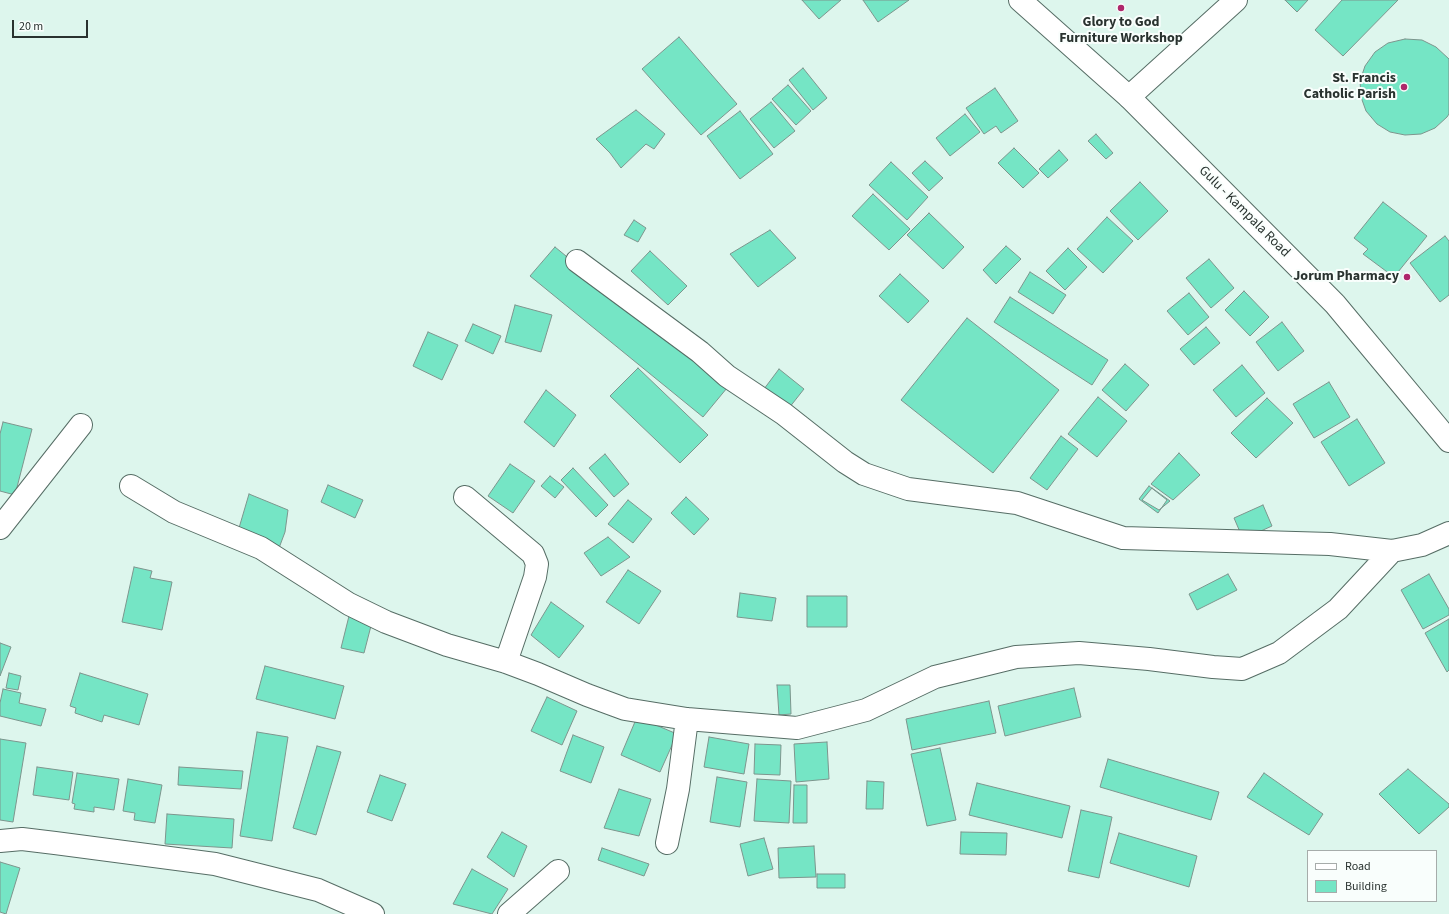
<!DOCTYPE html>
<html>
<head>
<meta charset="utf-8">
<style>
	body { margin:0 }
	#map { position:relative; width:1449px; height:914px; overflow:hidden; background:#ddf6ed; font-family:"Source Sans 3",sans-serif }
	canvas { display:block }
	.legend { position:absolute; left:1307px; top:850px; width:130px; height:52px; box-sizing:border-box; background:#f9fefc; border:1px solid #a6acaa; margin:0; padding:5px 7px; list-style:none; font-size:12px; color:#29322f }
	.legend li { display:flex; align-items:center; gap:8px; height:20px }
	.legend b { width:20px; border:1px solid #a6acaa }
	.scale { position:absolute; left:12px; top:20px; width:76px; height:18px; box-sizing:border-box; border:2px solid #29322f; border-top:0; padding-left:5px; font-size:12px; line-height:14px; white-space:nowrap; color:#29322f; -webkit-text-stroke:3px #f9fefc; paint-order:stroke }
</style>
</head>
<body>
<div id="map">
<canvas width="1449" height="914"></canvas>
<ul class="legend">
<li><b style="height:5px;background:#fff"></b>Road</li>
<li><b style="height:11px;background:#75e5c5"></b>Building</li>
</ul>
<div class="scale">20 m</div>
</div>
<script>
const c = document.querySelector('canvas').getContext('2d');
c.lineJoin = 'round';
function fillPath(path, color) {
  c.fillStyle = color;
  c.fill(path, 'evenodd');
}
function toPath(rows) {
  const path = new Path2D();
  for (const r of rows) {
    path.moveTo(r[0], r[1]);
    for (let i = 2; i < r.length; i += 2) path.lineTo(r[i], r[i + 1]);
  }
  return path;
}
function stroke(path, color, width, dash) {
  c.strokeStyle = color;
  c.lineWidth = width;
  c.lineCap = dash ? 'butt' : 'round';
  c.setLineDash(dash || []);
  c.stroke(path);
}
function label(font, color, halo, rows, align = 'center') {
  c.font = font + ' "Source Sans 3",sans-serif';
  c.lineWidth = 4;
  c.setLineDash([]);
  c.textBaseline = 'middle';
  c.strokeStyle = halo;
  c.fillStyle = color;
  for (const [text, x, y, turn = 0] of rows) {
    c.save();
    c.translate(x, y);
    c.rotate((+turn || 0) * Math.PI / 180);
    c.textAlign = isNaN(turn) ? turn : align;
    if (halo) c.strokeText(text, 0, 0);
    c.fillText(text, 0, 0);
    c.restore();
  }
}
const building = toPath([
	[802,0,841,0,819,19,802,0],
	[863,0,909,0,878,22,863,0],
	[1285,0,1308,0,1297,12,1285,0],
	[1342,0,1398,0,1343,56,1315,30,1342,0],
	[679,37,737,104,701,135,642,69,679,37],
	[1405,39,1422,40,1436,47,1449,59,1449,114,1447,117,1435,128,1421,134,1405,135,1390,132,1377,124,1366,111,1361,97,1360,81,1365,66,1375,52,1388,43,1405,39],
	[803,68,827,98,813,110,789,80,803,68],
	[788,85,811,111,796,125,772,99,788,85],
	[995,88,1018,121,1001,133,996,126,984,134,966,108,995,88],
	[771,102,795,131,774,148,750,119,771,102],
	[636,110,665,134,654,149,646,144,621,168,610,153,596,139,636,110],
	[740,111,773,154,740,179,707,136,740,111],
	[965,114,980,132,950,156,936,138,965,114],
	[1096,134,1113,153,1106,159,1088,141,1096,134],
	[1014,148,1039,173,1023,188,998,163,1014,148],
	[1059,150,1068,160,1048,178,1039,169,1059,150],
	[925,161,943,178,929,191,912,173,925,161],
	[891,162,928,197,907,220,869,185,891,162],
	[1140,182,1168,211,1138,240,1110,211,1140,182],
	[873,194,910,229,889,250,852,216,873,194],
	[1383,202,1427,236,1394,277,1363,254,1368,249,1354,238,1383,202],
	[929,213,964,247,943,269,907,235,929,213],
	[1107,217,1133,241,1103,273,1077,249,1107,217],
	[634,220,646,228,638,242,624,235,634,220],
	[770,230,796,258,758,287,730,254,770,230],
	[1445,236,1449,241,1449,295,1440,302,1410,263,1445,236],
	[1006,246,1021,259,996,284,983,270,1006,246],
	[555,247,727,388,703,417,530,276,555,247],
	[1068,248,1087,267,1065,290,1046,271,1068,248],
	[650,251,687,286,668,305,631,271,650,251],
	[1209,259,1234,288,1211,308,1186,278,1209,259],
	[1030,272,1066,295,1053,314,1018,292,1030,272],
	[900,274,929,301,908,323,879,296,900,274],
	[1244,291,1269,317,1250,336,1225,310,1244,291],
	[1189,293,1209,317,1188,335,1167,311,1189,293],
	[1010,297,1108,360,1092,385,994,322,1010,297],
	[515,305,552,315,541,352,505,342,515,305],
	[967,318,1059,390,993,473,901,400,967,318],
	[1282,322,1304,351,1278,371,1256,342,1282,322],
	[473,324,501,336,493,354,465,341,473,324],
	[1206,327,1220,343,1194,365,1180,349,1206,327],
	[428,332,458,345,442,380,413,366,428,332],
	[1125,364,1149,385,1126,411,1102,390,1125,364],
	[1242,365,1265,393,1236,417,1213,390,1242,365],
	[638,368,708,435,680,463,610,396,638,368],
	[779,369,804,389,789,408,764,389,779,369],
	[1329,382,1350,417,1314,438,1293,404,1329,382],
	[546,390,576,415,554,447,524,422,546,390],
	[1098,397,1127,421,1097,457,1068,434,1098,397],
	[1267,398,1293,423,1256,458,1231,433,1267,398],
	[1357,419,1385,463,1349,486,1321,442,1357,419],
	[3,422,32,429,15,495,0,491,0,434,3,422],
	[1061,436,1078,449,1047,490,1030,478,1061,436],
	[1179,453,1200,475,1173,500,1151,484,1179,453],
	[605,454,629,484,614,497,589,468,605,454],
	[510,464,535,481,513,513,488,496,510,464],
	[573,468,608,505,596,517,561,480,573,468],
	[550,476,564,487,555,498,541,486,550,476],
	[328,485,363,500,355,518,321,502,328,485],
	[1149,486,1167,500,1158,513,1139,499,1149,486],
	[1152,488,1170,501,1159,510,1142,500,1152,488],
	[249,494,288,510,285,532,279,548,239,528,249,494],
	[686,497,709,519,694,535,671,513,686,497],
	[628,500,652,519,633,543,608,524,628,500],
	[1263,505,1272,526,1243,539,1234,518,1263,505],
	[608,537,630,557,601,576,584,553,608,537],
	[134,567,152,571,150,578,172,582,162,630,122,622,134,567],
	[628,570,661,591,639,624,606,602,628,570],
	[1228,574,1237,590,1197,610,1189,594,1228,574],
	[1429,574,1449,609,1449,615,1423,629,1401,590,1429,574],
	[740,593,776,598,772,621,737,617,740,593],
	[807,596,847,596,847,627,807,627,807,596],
	[551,602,584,626,559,658,531,635,551,602],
	[349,616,372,622,364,653,341,648,349,616],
	[1449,619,1449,670,1447,672,1425,633,1449,619],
	[0,643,11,647,0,676,0,643],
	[265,666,344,686,335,719,256,699,265,666],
	[9,673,21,676,18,690,6,688,9,673],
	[80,673,148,694,139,725,104,715,102,722,75,713,76,708,70,706,80,673],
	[777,685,790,685,791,714,779,715,777,685],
	[1074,688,1081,717,1005,736,998,706,1074,688],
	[3,689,21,693,19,703,46,709,41,726,0,716,0,703,3,689],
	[547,697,577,711,562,745,531,731,547,697],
	[989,701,996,733,912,750,906,719,989,701],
	[637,717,677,734,660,772,621,755,637,717],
	[257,732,288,737,272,841,240,836,257,732],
	[573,735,604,747,591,783,560,771,573,735],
	[709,737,749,744,744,774,704,767,709,737],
	[0,739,26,743,13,822,0,820,0,739],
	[827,742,829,779,796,782,794,744,827,742],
	[755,744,781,745,780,775,754,774,755,744],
	[317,746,341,752,316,835,293,828,317,746],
	[940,748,956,820,927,826,911,754,940,748],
	[1108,759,1219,792,1211,820,1100,787,1108,759],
	[37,767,73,772,69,800,33,795,37,767],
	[179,767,243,771,241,789,178,785,179,767],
	[1408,769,1449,804,1449,807,1419,834,1379,794,1408,769],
	[77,773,119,779,114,810,94,807,94,812,74,809,75,804,72,803,77,773],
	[1264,773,1323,814,1309,835,1247,797,1264,773],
	[380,775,406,784,392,821,367,812,380,775],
	[717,777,747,782,740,827,710,822,717,777],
	[128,779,162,785,155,823,134,820,135,813,123,811,128,779],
	[757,779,791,781,789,823,754,821,757,779],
	[867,781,884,782,883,809,866,809,867,781],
	[977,783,1070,806,1062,838,969,815,977,783],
	[794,785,807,785,807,823,793,823,794,785],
	[619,789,651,799,639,836,604,828,619,789],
	[1081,810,1112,817,1099,878,1068,871,1081,810],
	[167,814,234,819,232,848,165,844,167,814],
	[502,832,527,846,514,877,487,857,502,832],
	[961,832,1007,833,1006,855,960,854,961,832],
	[1119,833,1197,856,1189,887,1110,863,1119,833],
	[764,838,773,869,748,876,740,844,764,838],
	[814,846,816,877,779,878,778,848,814,846],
	[602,848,649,864,644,876,598,860,602,848],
	[0,862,20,868,6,914,0,912,0,862],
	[472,869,508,889,492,914,453,904,472,869],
	[817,874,845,874,845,888,817,888,817,874]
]);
fillPath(building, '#75e5c5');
stroke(building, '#7d958d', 1);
const minor = toPath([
	[1129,97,1236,0],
	[577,261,700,352,727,376,784,414,845,462,864,474,908,489,1017,503,1123,538,1330,544,1392,551,1422,545,1449,533],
	[131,486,174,512,261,548,349,604,386,622,447,645,506,662,538,674,587,695,625,709,687,719,797,728,866,710,935,677,1016,657,1079,653,1149,659,1213,667,1242,669,1279,653,1338,609,1392,551],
	[465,497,533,554,537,564,535,577,506,662],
	[0,528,81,425],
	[0,841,22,839,55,843,215,864,318,890,373,914],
	[667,843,678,789,687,719],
	[509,914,558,871]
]);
const primary = toPath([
	[1020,0,1129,97,1335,304,1449,441]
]);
stroke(minor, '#566d65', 24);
stroke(primary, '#566d65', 24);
stroke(minor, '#fff', 22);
stroke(primary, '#fff', 22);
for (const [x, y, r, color] of [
	[1121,8,4,"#ae276b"],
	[1404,87,4,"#ae276b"],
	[1407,277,4,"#ae276b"]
]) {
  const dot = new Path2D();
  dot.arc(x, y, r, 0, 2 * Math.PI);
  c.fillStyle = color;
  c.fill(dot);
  stroke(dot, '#f9fefc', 1.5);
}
label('bold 14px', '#29322f', '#f9fefc', [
	["Glory to God",1121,23,"center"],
	["Furniture Workshop",1121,39,"center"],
	["St. Francis",1396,79],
	["Catholic Parish",1396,95],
	["Jorum Pharmacy",1399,277]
], 'right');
label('14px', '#29322f', '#f9fefc', [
	["Gulu - Kampala Road",1244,212,45]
]);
</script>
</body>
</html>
